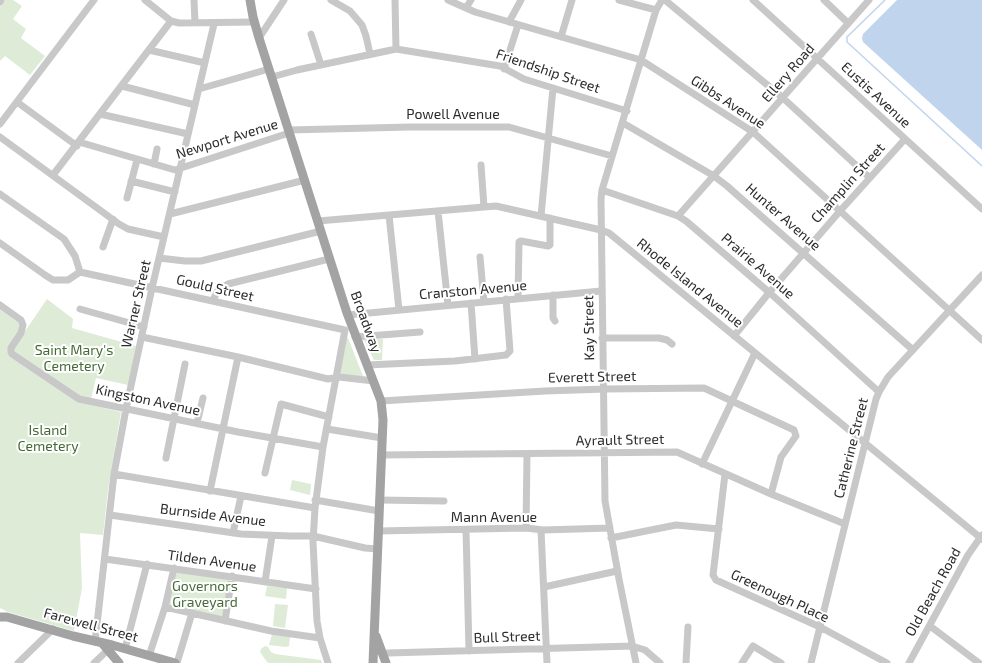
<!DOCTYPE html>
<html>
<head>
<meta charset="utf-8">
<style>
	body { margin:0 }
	canvas { display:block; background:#fff }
</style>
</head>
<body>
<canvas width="982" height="663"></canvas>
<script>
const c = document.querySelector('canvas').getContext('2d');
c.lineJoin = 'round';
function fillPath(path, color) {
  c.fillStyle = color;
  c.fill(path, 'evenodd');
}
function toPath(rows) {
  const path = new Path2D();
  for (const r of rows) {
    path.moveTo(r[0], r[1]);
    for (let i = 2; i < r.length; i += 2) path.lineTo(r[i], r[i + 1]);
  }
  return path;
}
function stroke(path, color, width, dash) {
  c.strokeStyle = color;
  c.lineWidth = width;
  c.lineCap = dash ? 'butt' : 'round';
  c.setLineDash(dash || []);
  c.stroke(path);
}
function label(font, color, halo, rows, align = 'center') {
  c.font = font + ' "Exo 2",sans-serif';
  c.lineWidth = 4;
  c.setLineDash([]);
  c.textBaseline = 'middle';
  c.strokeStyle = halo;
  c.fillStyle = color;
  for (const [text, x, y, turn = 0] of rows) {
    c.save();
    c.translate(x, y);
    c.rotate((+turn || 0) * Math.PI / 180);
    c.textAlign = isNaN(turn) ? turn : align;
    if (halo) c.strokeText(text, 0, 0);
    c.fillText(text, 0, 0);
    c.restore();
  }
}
fillPath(toPath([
	[5,0,13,0,22,6,13,19,26,29,21,38,45,56,30,75,5,56,0,61,0,7],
	[47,299,73,319,72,328,136,346,128,385,96,378,91,399,80,397,15,355,13,349],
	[0,309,18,322,20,326,20,329,9,349,8,353,10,357,79,402,121,412,108,490,103,535,80,533,82,588,74,631,8,612,0,608],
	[346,338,348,338,363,376,361,377,340,374],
	[383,339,382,360,374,360,364,340],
	[292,480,311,484,310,495,290,490],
	[177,570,230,578,223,618,168,604],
	[267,586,287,588,286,599,265,596],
	[275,604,288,605,285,628,273,626],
	[272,634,290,637,289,646,286,647,269,645],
	[265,646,268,647,271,652,275,654,321,660,322,663,269,663,267,662,260,652,261,649]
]), '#deebd7');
fillPath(toPath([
	[897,0,982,0,982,150,863,42,862,38,863,34]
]), '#c1d4ed');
stroke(toPath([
	[885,0,847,37,847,42,982,166]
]), '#c1d4ed', 1.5);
stroke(toPath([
	[145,0,171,21,179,23,254,22],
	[194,0,195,23],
	[331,0,350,11,362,25,366,36,370,54],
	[395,0,396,49],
	[448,0,475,12,641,60,753,132,982,340],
	[619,0,656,10],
	[665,0,783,98,870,178],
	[753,0,982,209],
	[824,0,848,23],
	[0,2,1,0],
	[466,8,471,0],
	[509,22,521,0],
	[311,34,321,65],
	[561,37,572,0],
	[259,38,284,0],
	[149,50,205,63],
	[504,69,518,25],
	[272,77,297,70,396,49,500,66,524,79,627,111],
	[122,86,195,105],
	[199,89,269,69],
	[17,102,77,146],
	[100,114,188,134],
	[623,123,714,176,727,186,913,350],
	[0,124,94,0],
	[289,130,410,127,509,127,612,156],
	[0,137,119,224,128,229,164,237],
	[79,142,175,170,289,133],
	[154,164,157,149],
	[481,165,484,207],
	[53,175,171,21],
	[131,181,175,192],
	[602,190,678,216,686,221,770,293,879,392],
	[0,194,64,239,75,256,80,272],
	[127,198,137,160],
	[438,211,448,305],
	[170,214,305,180],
	[389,215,399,310],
	[541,216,553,88],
	[678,216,869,0],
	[318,221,496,206,601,230,609,233,982,539],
	[0,243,45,275,53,280,68,280,80,272],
	[103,247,113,219],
	[480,257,484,302],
	[159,258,185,261,201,261,321,231],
	[80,272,345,330],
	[553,295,553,318,555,321],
	[518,299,519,242,521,241,548,246,550,245,550,218],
	[213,300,218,290,228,284,329,259],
	[471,303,475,359],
	[0,305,21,320,23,325,21,333,11,348,11,352,12,354,79,399,238,432,323,447],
	[80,309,144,327],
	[348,315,601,291],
	[734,336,768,294,840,211,905,139],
	[142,337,238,357,328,379,339,377,374,381],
	[355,337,420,332],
	[602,338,659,338,667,340,672,344],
	[367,365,455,361,506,355,510,351,506,299],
	[381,401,545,391,606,389,704,388,794,430,796,436,781,457,771,494],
	[197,423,203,398],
	[327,429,382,438],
	[381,455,677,452,771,494,845,524],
	[166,458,185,364],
	[702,464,755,353],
	[265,473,281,404,329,417],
	[114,474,315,508],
	[725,474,713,575,716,580,820,627,887,663],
	[210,491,238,357],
	[315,500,379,511],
	[379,500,444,501],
	[110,515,241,534,290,536,313,536,365,548,377,549],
	[526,528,527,454],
	[466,530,469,651],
	[541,530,547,663],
	[378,531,526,528,543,530,610,528],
	[233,533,241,496],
	[611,538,676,525,719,529],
	[105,559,316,589],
	[265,582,272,536],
	[544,587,617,571],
	[165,607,271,631,320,638],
	[225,621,232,576],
	[930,626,979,663],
	[95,642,114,474,126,409,152,288,214,24],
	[125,649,147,564],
	[383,655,388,653,632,646,645,650,660,663],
	[149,656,165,607,174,568],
	[18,663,53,629],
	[94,663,111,647],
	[177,663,192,613],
	[328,663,320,638,317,621,313,542,315,508,323,447,345,330],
	[636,663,619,579,605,501,601,199,602,190,656,10,662,0],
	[686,663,688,627],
	[742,663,753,646,781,663],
	[811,663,876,399,879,392,888,377,982,275],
	[909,663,968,555,982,535]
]), '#c8c8c8', 7);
stroke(toPath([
	[250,0,253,17,259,38,347,313,381,401,383,420,373,663],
	[0,617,7,617,73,636,112,645,175,663],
	[376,636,386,663],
	[102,643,119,663]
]), '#a3a3a3', 9);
label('14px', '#2b2b2b', '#fff', [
	["Friendship Street",548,71,19],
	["Ellery Road",788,73,-49],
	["Eustis Avenue",876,95,43],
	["Gibbs Avenue",728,102,33],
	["Powell Avenue",453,114],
	["Newport Avenue",227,139,-17],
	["Champlin Street",848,183,-48],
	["Hunter Avenue",783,217,41],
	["Prairie Avenue",758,266,41],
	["Rhode Island Avenue",690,283,39],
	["Gould Street",215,288,13],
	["Cranston Avenue",473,290,-5],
	["Warner Street",136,304,-77],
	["Broadway",366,322,70],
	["Kay Street",589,328,-91],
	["Everett Street",592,377,-1],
	["Kingston Avenue",148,400,12],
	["Ayrault Street",620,440,-1],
	["Catherine Street",851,448,-76],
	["Burnside Avenue",213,515,7],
	["Mann Avenue",494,517],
	["Tilden Avenue",212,561,8],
	["Old Beach Road",933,592,-61],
	["Greenough Place",780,596,25],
	["Farewell Street",91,625,15],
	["Bull Street",507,637,-2]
]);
label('14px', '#456a36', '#fff', [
	["Saint Mary's",74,350],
	["Cemetery",74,366],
	["Island",48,430],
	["Cemetery",48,446],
	["Governors",205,586],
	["Graveyard",205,602]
]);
</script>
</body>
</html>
